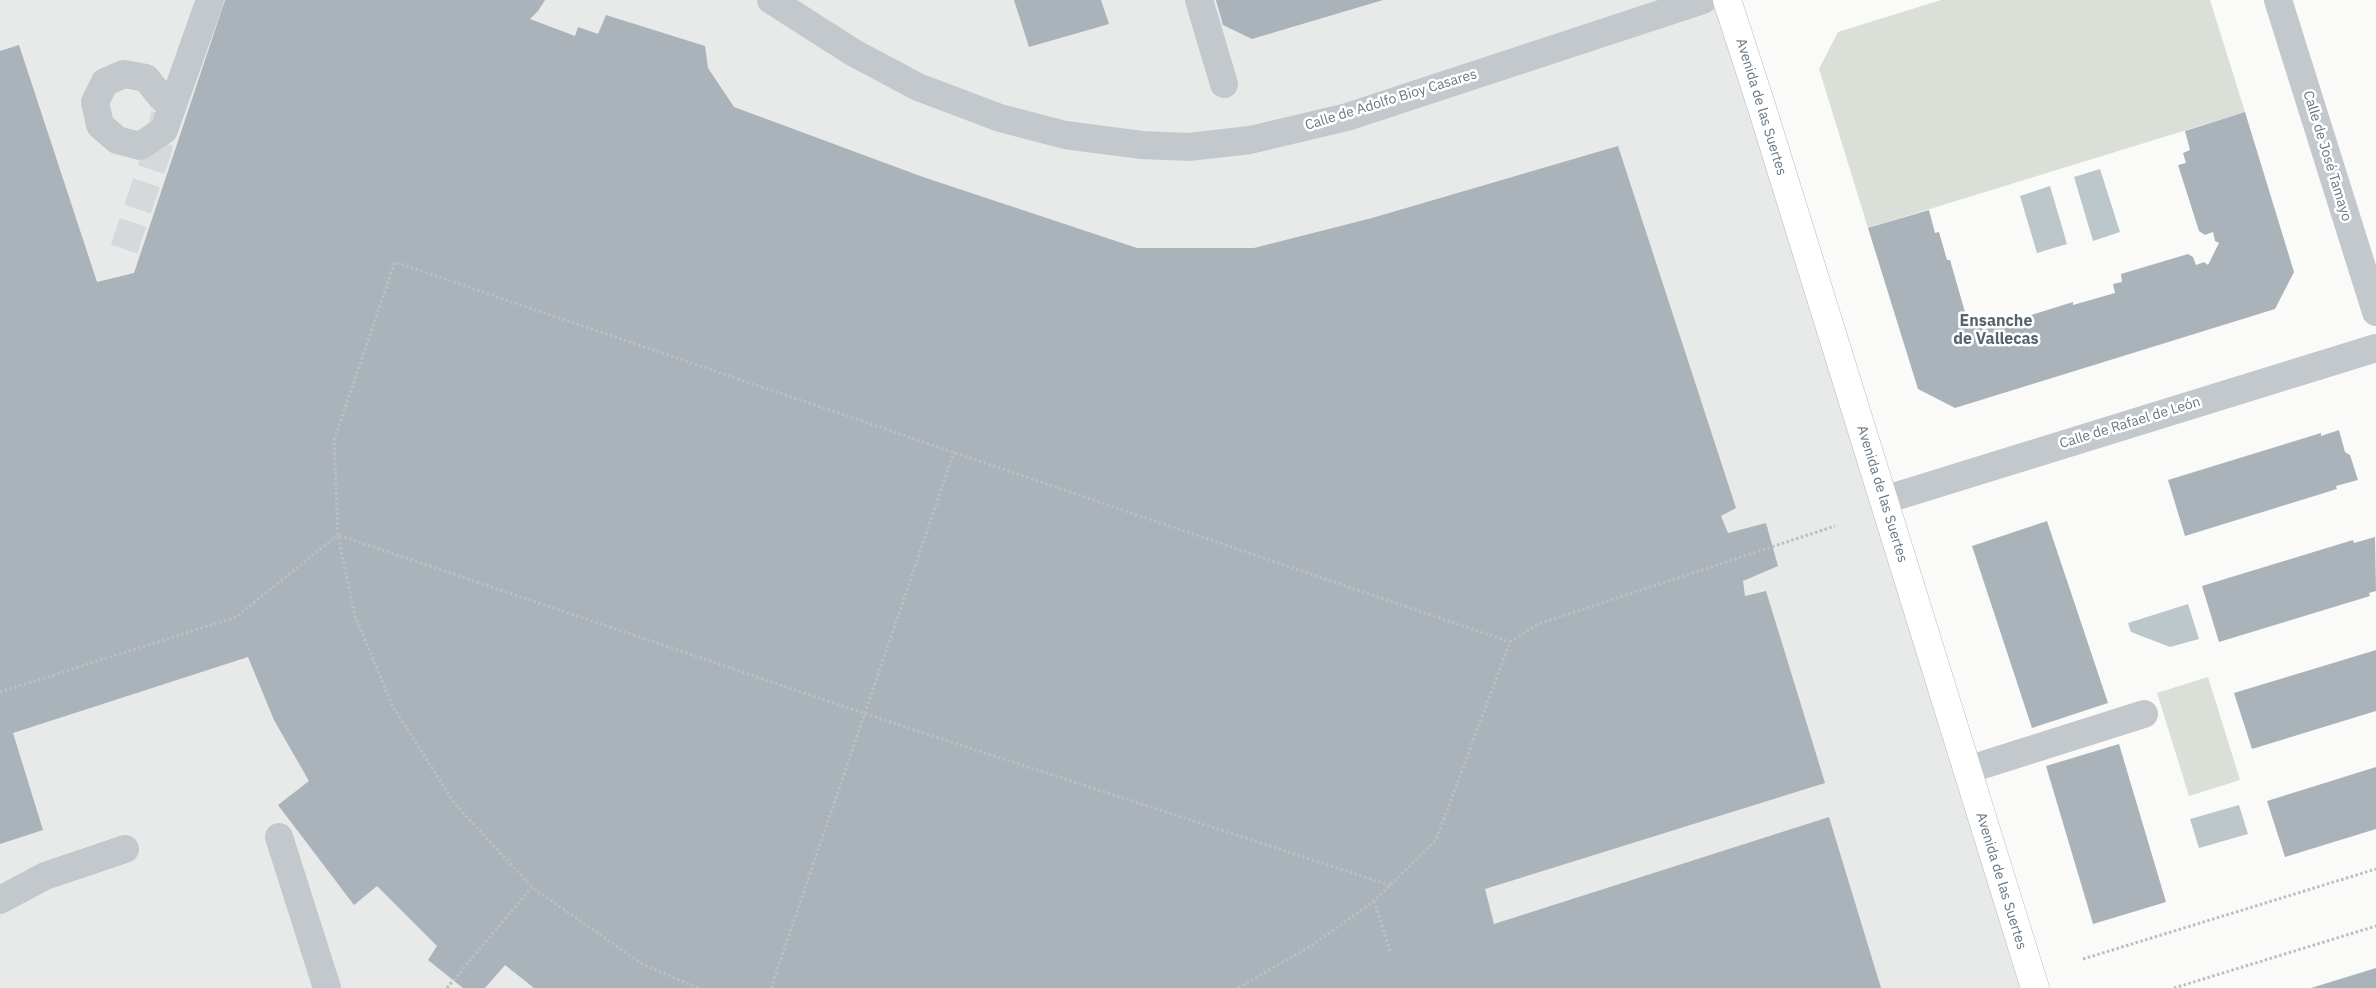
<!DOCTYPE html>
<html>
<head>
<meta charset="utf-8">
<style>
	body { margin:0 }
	canvas { display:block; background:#fafaf8 }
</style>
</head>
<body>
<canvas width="2376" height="988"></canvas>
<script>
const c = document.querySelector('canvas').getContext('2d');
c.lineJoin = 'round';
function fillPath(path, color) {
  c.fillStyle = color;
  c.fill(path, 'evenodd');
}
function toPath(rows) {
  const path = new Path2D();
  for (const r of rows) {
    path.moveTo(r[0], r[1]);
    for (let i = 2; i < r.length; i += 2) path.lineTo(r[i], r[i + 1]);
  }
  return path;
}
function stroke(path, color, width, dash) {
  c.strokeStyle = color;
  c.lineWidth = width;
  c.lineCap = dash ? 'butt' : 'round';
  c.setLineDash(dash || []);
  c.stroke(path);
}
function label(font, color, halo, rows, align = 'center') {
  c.font = font + ' "IBM Plex Sans",sans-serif';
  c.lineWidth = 5;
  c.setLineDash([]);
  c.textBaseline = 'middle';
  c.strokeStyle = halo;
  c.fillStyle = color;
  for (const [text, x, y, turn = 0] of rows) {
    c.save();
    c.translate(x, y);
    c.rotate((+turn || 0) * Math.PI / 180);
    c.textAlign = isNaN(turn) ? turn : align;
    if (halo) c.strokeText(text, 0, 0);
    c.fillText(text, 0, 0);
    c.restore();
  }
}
fillPath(toPath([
	[0,0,1727,0,2035,988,0,988]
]), '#e8e9e9');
fillPath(toPath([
	[1941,0,2210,0,2245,112,1868,228,1819,69,1838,32],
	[2208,677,2240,780,2189,796,2157,693]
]), '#dadfd7');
fillPath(toPath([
	[2100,169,2120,232,2093,241,2074,177],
	[2050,186,2067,244,2037,253,2020,196],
	[2188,604,2199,639,2170,647,2131,632,2128,623],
	[2239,805,2248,834,2199,848,2190,819]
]), '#bbc7cb');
fillPath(toPath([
	[225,0,545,0,538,11,530,19,575,36,578,27,598,34,606,15,705,46,708,68,734,107,923,177,1137,248,1254,248,1372,218,1618,146,1736,508,1721,516,1728,533,1766,523,1778,566,1743,581,1745,596,1766,591,1825,783,1485,889,1494,924,1829,817,1881,988,534,988,505,965,485,988,463,988,428,960,437,946,377,886,354,905,278,805,309,781,274,720,248,657,13,733,43,830,0,844,0,51,19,45,97,282,134,273],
	[1014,0,1101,0,1109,24,1029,47],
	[1216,0,1383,0,1252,39,1223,25],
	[2245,112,2294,272,2275,309,1955,408,1918,389,1868,228,1929,210,1935,233,1939,232,1947,260,1950,260,1969,326,1982,323,1983,330,2073,302,2073,305,2115,293,2113,284,2122,282,2121,274,2188,254,2193,257,2196,265,2204,262,2208,265,2219,243,2215,241,2213,232,2205,235,2199,231,2178,165,2186,163,2183,153,2190,150,2185,131],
	[2339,430,2345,452,2350,455,2358,480,2336,486,2337,489,2185,536,2168,480,2321,433,2321,436],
	[2047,521,2108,703,2032,728,1972,546],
	[2375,537,2376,591,2369,593,2370,596,2219,642,2202,586,2353,540,2354,543],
	[2376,650,2376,711,2252,749,2234,693],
	[2119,744,2166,902,2093,924,2046,766],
	[2376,767,2376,829,2285,857,2267,801],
	[2376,968,2376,988,2311,988]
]), '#aab3b9');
stroke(toPath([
	[124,249,158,149,165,114]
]), '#d5d9db', 28, [28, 14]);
const major = toPath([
	[1727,0,1762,108,2035,988]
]);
stroke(major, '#b5babe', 29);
stroke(toPath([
	[0,692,236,617,338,535,866,714,1392,886],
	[1374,901,1391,954],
	[2083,959,2376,869],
	[447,988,532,887],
	[698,988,642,964,532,887,455,804,393,707,355,616,338,535,334,440,395,262,1510,642],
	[771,988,954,452],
	[1238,988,1311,946,1374,901,1436,840,1510,642,1538,624,1835,526],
	[2174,988,2376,926]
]), '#bbbfc2', 3, [2.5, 2.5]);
stroke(toPath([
	[771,0,854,53,918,87,1000,118,1065,135,1142,145,1189,147,1250,140,1347,117,1703,0],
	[1199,0,1224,84],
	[2278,0,2376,312],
	[162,98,146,78,124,74,105,82,95,102,100,125,117,140,140,146,164,130,210,0],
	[1884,500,2376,348],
	[1967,770,2144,714],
	[279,837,327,988],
	[0,900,45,876,125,849]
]), '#c3c8cc', 28);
stroke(major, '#fff', 28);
label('14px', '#657683', '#fff', [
	["Calle de Adolfo Bioy Casares",1391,100,-17],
	["Avenida de las Suertes",1761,107,73],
	["Calle de José Tamayo",2327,156,73],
	["Calle de Rafael de León",2130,423,-17],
	["Avenida de las Suertes",1882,494,73],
	["Avenida de las Suertes",2001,881,73]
]);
label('bold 16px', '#57646e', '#fff', [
	["Ensanche",1996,321],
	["de Vallecas",1996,339]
]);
</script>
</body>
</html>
